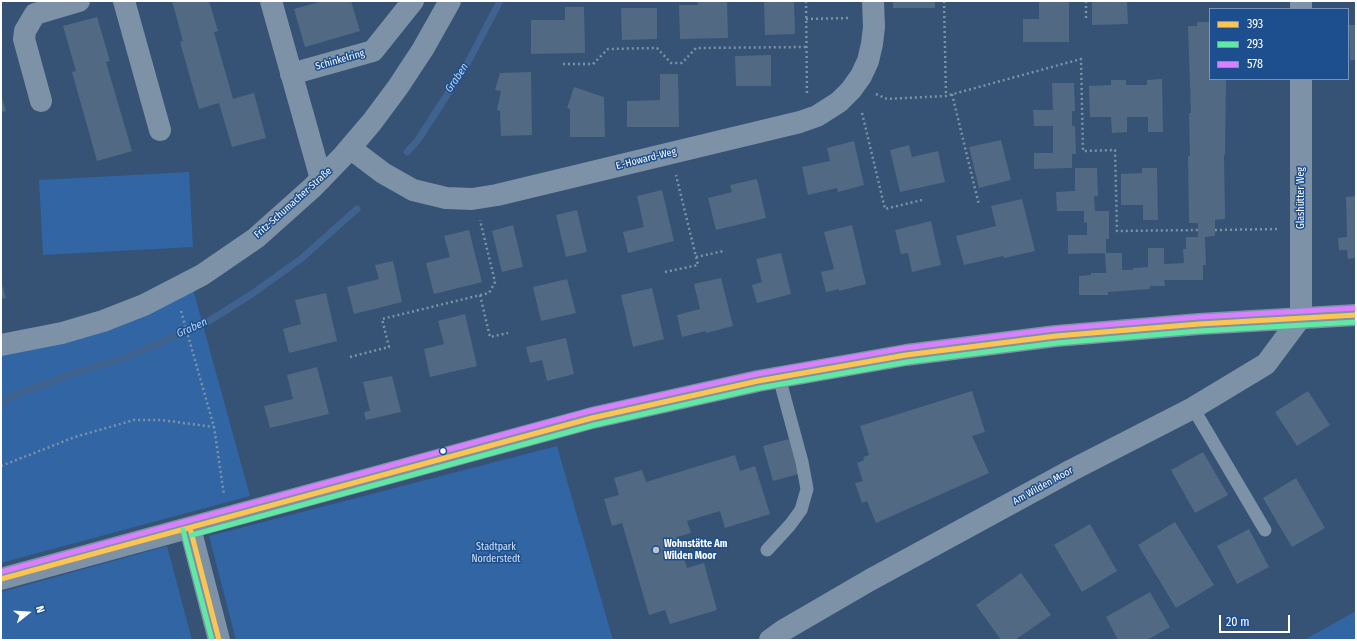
<!DOCTYPE html>
<html>
<head>
<meta charset="utf-8">
<style>
	body { margin:0 }
	#map { position:relative; width:1357px; height:641px; overflow:hidden; background:#365274; font-family:"Fira Sans Condensed",sans-serif }
	canvas { display:block }
	.frame { position:absolute; inset:0; border:2px solid #fff; pointer-events:none }
	.legend { position:absolute; left:1209px; top:8px; width:140px; height:72px; box-sizing:border-box; background:#1d4e8d; border:1px solid #7795bb; margin:0; padding:5px 7px; list-style:none; font-size:12px; color:#fff }
	.legend li { display:flex; align-items:center; gap:8px; height:20px }
	.legend b { width:20px; border:1px solid #7795bb }
	.north { position:absolute; left:8px; top:593px; width:40px; height:40px; -webkit-text-stroke:3px #1d4e8d; paint-order:stroke; rotate:73deg; font-size:11px; font-weight:700; line-height:16px; text-align:center; color:#fff }
	.north::after { content:''; display:block; margin:auto; width:14px; height:18px; background:#fff; clip-path:polygon(50% 0,100% 100%,50% 72%,0 100%) }
	.scale { position:absolute; left:1219px; top:615px; width:71px; height:18px; box-sizing:border-box; border:2px solid #fff; border-top:0; padding-left:5px; font-size:12px; line-height:14px; white-space:nowrap; color:#fff; -webkit-text-stroke:3px #1d4e8d; paint-order:stroke }
</style>
</head>
<body>
<div id="map">
<canvas width="1357" height="641"></canvas>
<div class="frame"></div>
<ul class="legend">
<li><b style="height:5px;background:#fcc553"></b>393</li>
<li><b style="height:5px;background:#60e9a3"></b>293</li>
<li><b style="height:5px;background:#d880ff"></b>578</li>
</ul>
<div class="north">N</div>
<div class="scale">20 m</div>
</div>
<script>
const c = document.querySelector('canvas').getContext('2d');
c.lineJoin = 'round';
function fillPath(path, color) {
  c.fillStyle = color;
  c.fill(path, 'evenodd');
}
function toPath(rows) {
  const path = new Path2D();
  for (const r of rows) {
    path.moveTo(r[0], r[1]);
    for (let i = 2; i < r.length; i += 2) path.lineTo(r[i], r[i + 1]);
  }
  return path;
}
function stroke(path, color, width, dash) {
  c.strokeStyle = color;
  c.lineWidth = width;
  c.lineCap = dash ? 'butt' : 'round';
  c.setLineDash(dash || []);
  c.stroke(path);
}
function label(font, color, halo, rows, align = 'center') {
  c.font = font + ' "Fira Sans Condensed",sans-serif';
  c.lineWidth = 3;
  c.setLineDash([]);
  c.textBaseline = 'middle';
  c.strokeStyle = halo;
  c.fillStyle = color;
  for (const [text, x, y, turn = 0] of rows) {
    c.save();
    c.translate(x, y);
    c.rotate((+turn || 0) * Math.PI / 180);
    c.textAlign = isNaN(turn) ? turn : align;
    if (halo) c.strokeText(text, 0, 0);
    c.fillText(text, 0, 0);
    c.restore();
  }
}
fillPath(toPath([
	[189,172,193,247,43,255,39,180],
	[193,289,250,496,1,563,1,354],
	[557,446,613,640,236,640,209,536],
	[167,546,192,640,1,640,1,592],
	[1356,611,1356,640,1304,640]
]), '#3165a4');
stroke(toPath([
	[407,152,418,140,467,64,500,1],
	[1,402,15,395,74,373,127,357,209,321,252,294,302,258,357,209]
]), '#40628f', 7);
fillPath(toPath([
	[172,1,209,1,218,31,214,32,233,99,254,93,266,138,232,147,219,103,199,109,180,42,183,41],
	[323,1,351,1,360,31,305,47,294,9],
	[698,1,727,1,728,38,680,39,679,5,698,5],
	[764,1,794,1,795,34,765,35],
	[893,1,935,1,935,8,893,8],
	[1039,1,1069,1,1069,42,1023,42,1023,19,1039,19],
	[1092,1,1127,1,1128,24,1092,25],
	[565,7,584,7,585,53,531,54,531,20,565,20],
	[621,8,657,8,657,39,622,40],
	[97,17,110,61,106,62,132,151,97,161,72,72,76,71,63,26],
	[1197,22,1209,22,1210,26,1210,79,1226,79,1225,155,1224,155,1225,219,1215,220,1215,236,1205,237,1206,265,1203,265,1203,280,1164,280,1165,286,1150,286,1150,289,1108,292,1108,295,1079,295,1079,276,1091,275,1091,273,1106,273,1105,253,1122,253,1122,270,1133,270,1133,268,1148,267,1148,248,1164,248,1164,264,1184,263,1183,249,1186,249,1186,237,1198,237,1198,223,1189,223,1188,156,1190,156,1189,113,1191,113,1188,26,1197,26],
	[1349,25,1356,25,1356,60,1350,60],
	[771,55,771,86,736,86,735,56],
	[531,72,532,135,501,136,500,111,497,110,501,91,495,90,500,73],
	[660,74,678,74,679,127,627,127,627,101,660,100],
	[1162,79,1163,132,1148,132,1148,117,1127,117,1127,132,1112,133,1111,117,1090,117,1089,86,1111,85,1111,80,1126,80,1126,85,1147,85,1147,80],
	[1052,83,1074,83,1075,111,1072,111,1072,126,1075,126,1076,154,1072,154,1072,168,1034,169,1034,153,1053,153,1053,126,1034,126,1033,110,1053,110],
	[574,87,604,97,605,137,570,137,570,109,567,108],
	[1,95,6,111,1,112],
	[1001,140,1011,180,979,188,969,147],
	[854,141,864,185,838,192,837,188,808,195,802,167,830,161,827,148],
	[909,145,912,157,938,151,945,182,900,192,890,150],
	[1075,168,1097,168,1098,196,1094,196,1095,211,1109,211,1109,239,1106,239,1106,253,1068,254,1068,235,1087,235,1087,222,1084,223,1084,211,1057,211,1056,192,1075,191],
	[1142,168,1157,168,1158,220,1143,220,1143,205,1121,205,1121,174,1142,173],
	[757,179,766,218,716,230,708,198,732,192,730,185],
	[662,190,674,241,628,253,623,232,644,227,637,196],
	[1356,196,1356,258,1348,259,1347,250,1339,250,1338,238,1347,237,1346,197],
	[1022,199,1035,251,1004,258,1003,256,964,265,956,236,996,226,991,206],
	[577,210,587,252,566,257,556,215],
	[931,221,941,265,912,272,908,253,901,254,895,230],
	[513,225,523,267,502,272,492,231],
	[852,225,866,284,839,291,839,289,826,292,821,272,834,269,824,232],
	[469,230,482,282,434,294,426,263,450,257,444,236],
	[781,253,791,294,757,303,752,285,762,282,756,259],
	[393,261,402,302,354,314,347,287,379,279,375,265],
	[721,278,733,326,706,333,706,331,682,337,677,315,700,309,694,284],
	[567,279,576,313,541,321,533,287],
	[1,281,6,298,1,299],
	[652,288,664,339,633,347,621,295],
	[326,293,337,341,289,353,283,329,301,324,295,300],
	[465,314,477,366,430,377,424,349,444,344,438,321],
	[566,338,574,374,547,381,542,360,530,363,526,347],
	[317,367,329,414,270,428,264,406,293,399,287,375],
	[392,376,401,412,366,420,364,412,370,411,363,382],
	[972,391,985,432,972,436,989,473,876,523,867,501,862,503,855,483,863,481,857,463,864,460,863,457,869,455,860,426],
	[1308,391,1330,425,1297,446,1275,412],
	[789,439,799,474,773,481,763,446],
	[1203,452,1228,495,1195,513,1171,470],
	[735,455,740,471,755,466,770,514,725,528,720,511,687,521,691,533,677,537,687,568,704,563,717,610,670,624,665,610,649,615,622,523,612,526,604,499,619,495,614,478,642,470,646,482],
	[1296,478,1325,528,1292,547,1263,498],
	[1175,522,1214,585,1176,608,1138,545],
	[1090,524,1117,571,1082,592,1054,545],
	[1249,529,1269,567,1237,584,1217,546],
	[1021,573,1051,615,1015,640,1001,640,976,605],
	[1150,592,1170,627,1147,640,1118,640,1106,617]
]), '#526984');
stroke(toPath([
	[806,1,807,94],
	[944,1,946,96],
	[1086,1,1086,20],
	[806,19,851,18],
	[563,64,593,64,608,49,657,48,671,63,682,63,696,48,806,47],
	[876,94,887,99,946,96,1081,59,1083,151,1115,150,1117,231,1198,230],
	[952,94,979,205],
	[862,113,885,209,922,200],
	[1215,230,1278,229],
	[696,257,724,251],
	[665,272,698,265,676,175],
	[480,295,490,337,508,333],
	[181,311,214,427,224,495],
	[350,357,389,347,382,319,489,293,495,282,480,220],
	[1,466,75,437,134,420,161,420,214,427]
]), '#7d92a7', 2.5, [2, 3]);
stroke(toPath([
	[1193,408,1265,530],
	[767,550,790,525,801,510,807,489,802,462,779,377]
]), '#7d92a7', 13);
stroke(toPath([
	[124,1,160,130],
	[271,1,321,179],
	[1301,9,1301,1],
	[291,74,373,51,413,1],
	[41,101,24,39,25,31,35,14,79,1],
	[350,148,383,173,413,190,446,198,472,199,497,195,800,122,817,116,839,102,851,90,861,76,868,61,872,44,874,27,873,1],
	[1,345,62,333,103,321,144,305,202,275,256,238,312,188,343,156,372,122,398,87,423,49,450,1],
	[190,528,219,640],
	[1,579,592,418,758,381,906,355,1056,336,1199,324,1356,315],
	[770,640,784,630,870,580,1072,470,1193,408,1266,364,1301,317,1301,79]
]), '#7d92a7', 22);
stroke(toPath([
	[190,528,219,640],
	[1,579,592,418,758,381,906,355,1056,336,1199,324,1356,315]
]), '#fcc553', 5);
stroke(toPath([
	[183,530,212,640],
	[192,535,594,425,759,388,907,362,1057,343,1199,331,1356,322]
]), '#60e9a3', 5);
stroke(toPath([
	[1,572,590,411,757,374,905,348,1055,329,1199,317,1356,308]
]), '#d880ff', 5);
for (const [x, y, r, color] of [
	[443,451,3.5,"#fff"],
	[656,550,4,"#b9c2ce"]
]) {
  const dot = new Path2D();
  dot.arc(x, y, r, 0, 2 * Math.PI);
  c.fillStyle = color;
  c.fill(dot);
  stroke(dot, '#1d4e8d', 1.5);
}
label('10px', '#fff', '#1d4e8d', [
	["Schinkelring",340,60,-16],
	["E.-Howard-Weg",646,159,-14],
	["Glashütter Weg",1301,198,-90],
	["Fritz-Schumacher-Straße",293,203,-42],
	["Am Wilden Moor",1043,486,-29]
]);
label('bold 10px', '#fff', '#1d4e8d', [
	["Wohnstätte Am",664,544],
	["Wilden Moor",664,556]
], 'left');
label('10px', '#d0e3f9', '#1d4e8d', [
	["Stadtpark",496,547],
	["Norderstedt",496,559]
]);
label('italic 11px', '#b6d3f4', '#1d4e8d', [
	["Graben",457,78,-56],
	["Graben",192,328,-24]
]);
</script>
</body>
</html>
